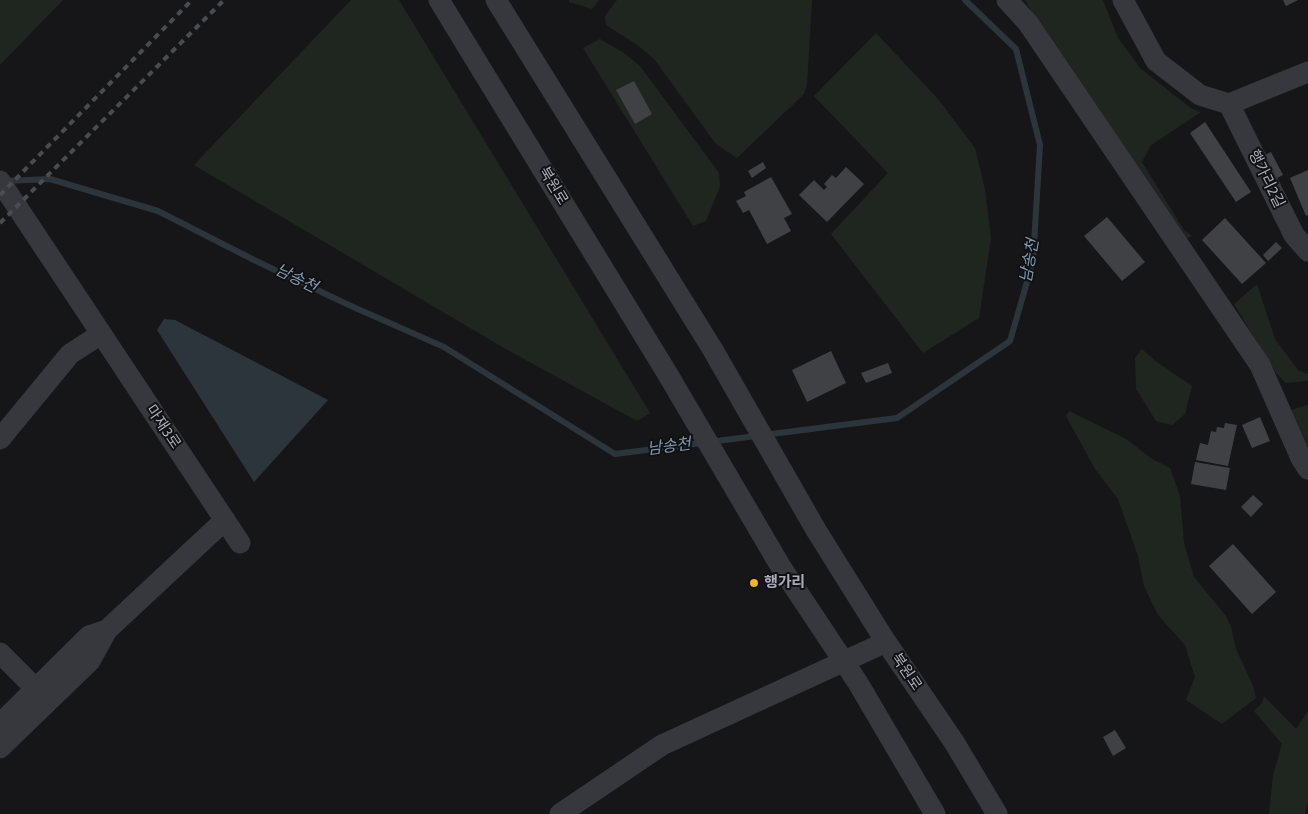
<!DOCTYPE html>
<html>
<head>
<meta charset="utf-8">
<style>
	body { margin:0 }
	canvas { display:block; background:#161618 }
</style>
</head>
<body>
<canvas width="1308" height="814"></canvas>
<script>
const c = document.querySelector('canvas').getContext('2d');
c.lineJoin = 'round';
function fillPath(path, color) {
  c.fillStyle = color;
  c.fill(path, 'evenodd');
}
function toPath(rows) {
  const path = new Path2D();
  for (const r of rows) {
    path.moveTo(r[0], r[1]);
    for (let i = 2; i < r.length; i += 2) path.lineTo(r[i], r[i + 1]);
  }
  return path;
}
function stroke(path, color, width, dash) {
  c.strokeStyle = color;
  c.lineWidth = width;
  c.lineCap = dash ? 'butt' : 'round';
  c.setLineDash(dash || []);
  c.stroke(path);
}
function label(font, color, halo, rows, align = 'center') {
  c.font = font + ' "Fira Sans","Noto Sans KR",sans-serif';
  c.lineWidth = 4;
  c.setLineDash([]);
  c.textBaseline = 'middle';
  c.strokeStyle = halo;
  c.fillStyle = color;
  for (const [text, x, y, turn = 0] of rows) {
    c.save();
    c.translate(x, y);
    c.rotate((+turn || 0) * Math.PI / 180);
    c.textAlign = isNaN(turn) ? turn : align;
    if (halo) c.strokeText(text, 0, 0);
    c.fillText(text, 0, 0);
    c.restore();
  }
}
fillPath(toPath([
	[0,0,63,0,0,65],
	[351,0,399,0,650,413,637,421,504,348,194,165],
	[569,0,599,0,592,9,569,2],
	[617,0,812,0,807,85,804,94,737,158,716,144,654,59,636,44,606,25,605,16],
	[1025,0,1103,0,1118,38,1141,69,1192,109,1201,112,1151,145,1142,162,1184,230,1192,236,1184,241,1068,75],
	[876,33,938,99,975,148,985,190,991,238,979,318,923,353,831,234,888,173,814,96],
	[600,39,624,53,640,66,719,173,720,186,706,221,693,226,583,48],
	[1257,284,1275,339,1298,370,1308,374,1308,381,1286,383,1276,373,1234,304],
	[1142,349,1154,360,1192,386,1185,414,1172,425,1156,421,1136,389,1135,358],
	[1308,405,1308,446,1291,410],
	[1069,411,1126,439,1152,459,1170,468,1180,496,1184,543,1194,577,1226,616,1231,627,1236,649,1253,686,1256,698,1222,724,1186,700,1195,677,1185,645,1158,615,1144,586,1138,556,1118,499,1095,469,1066,416],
	[1264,696,1296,729,1308,711,1308,802,1305,814,1269,814,1273,776,1282,744,1254,711,1262,703]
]), '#1e261f');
fillPath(toPath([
	[164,319,175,320,328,400,254,482,157,330]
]), '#2c353c');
stroke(toPath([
	[6,181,50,179,158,211,254,260,351,306,444,347,615,454,897,418,1010,341,1033,261,1040,145,1016,49,965,0]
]), '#2c353c', 6);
fillPath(toPath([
	[1283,0,1298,0,1286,6],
	[634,81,652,114,635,124,616,90],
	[1205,122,1251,192,1236,202,1190,133],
	[1271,152,1283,175,1271,181,1259,158],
	[763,162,766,168,752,178,748,171],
	[846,167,864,184,827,222,799,195,814,180,824,190,827,187,824,184,832,175,836,178],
	[1308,170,1308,215,1306,216,1290,178],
	[771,177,792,214,784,218,791,231,767,244,749,210,743,213,736,201,746,196,744,192],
	[1107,217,1145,262,1122,281,1084,236],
	[1225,218,1266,263,1242,284,1202,240],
	[1276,242,1282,248,1268,261,1263,255],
	[831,351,846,383,807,402,792,370],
	[888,363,892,373,866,383,861,373],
	[1260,417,1270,441,1252,448,1242,425],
	[1225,423,1237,425,1228,466,1196,460,1200,443,1208,445,1211,431,1216,432,1217,427,1224,428],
	[1195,462,1230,468,1226,490,1191,484],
	[1253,495,1263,504,1251,517,1241,507],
	[1233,544,1276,592,1252,614,1209,566],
	[1115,730,1126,748,1113,756,1103,737]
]), '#404145');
stroke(toPath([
	[439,0,667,373,781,567,858,683,935,814],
	[496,0,713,350,816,530,886,642,954,742,997,814],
	[1007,0,1028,23,1260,365,1301,458,1308,469],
	[1123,0,1156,61,1200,95,1229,104,1294,235,1308,251],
	[1229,104,1308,72],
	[0,181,240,543],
	[0,439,70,354,101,334],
	[0,653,36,689],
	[0,724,89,636,107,630],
	[0,748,90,661,107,630,225,520],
	[560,814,662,745,886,642]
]), '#37383d', 21);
stroke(toPath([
	[0,195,192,0],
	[0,223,224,0]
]), '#4a4c52', 4, [6, 5]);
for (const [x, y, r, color] of [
	[754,583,5,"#f2b134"]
]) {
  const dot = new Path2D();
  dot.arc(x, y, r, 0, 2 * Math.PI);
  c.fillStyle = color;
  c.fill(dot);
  stroke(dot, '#111113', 2);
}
label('15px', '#a8adb8', '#111113', [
	["행가리2길",1266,179,64],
	["북원로",553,186,59],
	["마재3로",163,427,56],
	["북원로",906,672,56]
]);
label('bold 15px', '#a8adb8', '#111113', [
	["행가리",764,583]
], 'left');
label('italic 16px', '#7f9bb3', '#111113', [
	["남송천",1030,261,-80],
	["남송천",296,279,26],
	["남송천",669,447,-7]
]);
</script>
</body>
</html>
